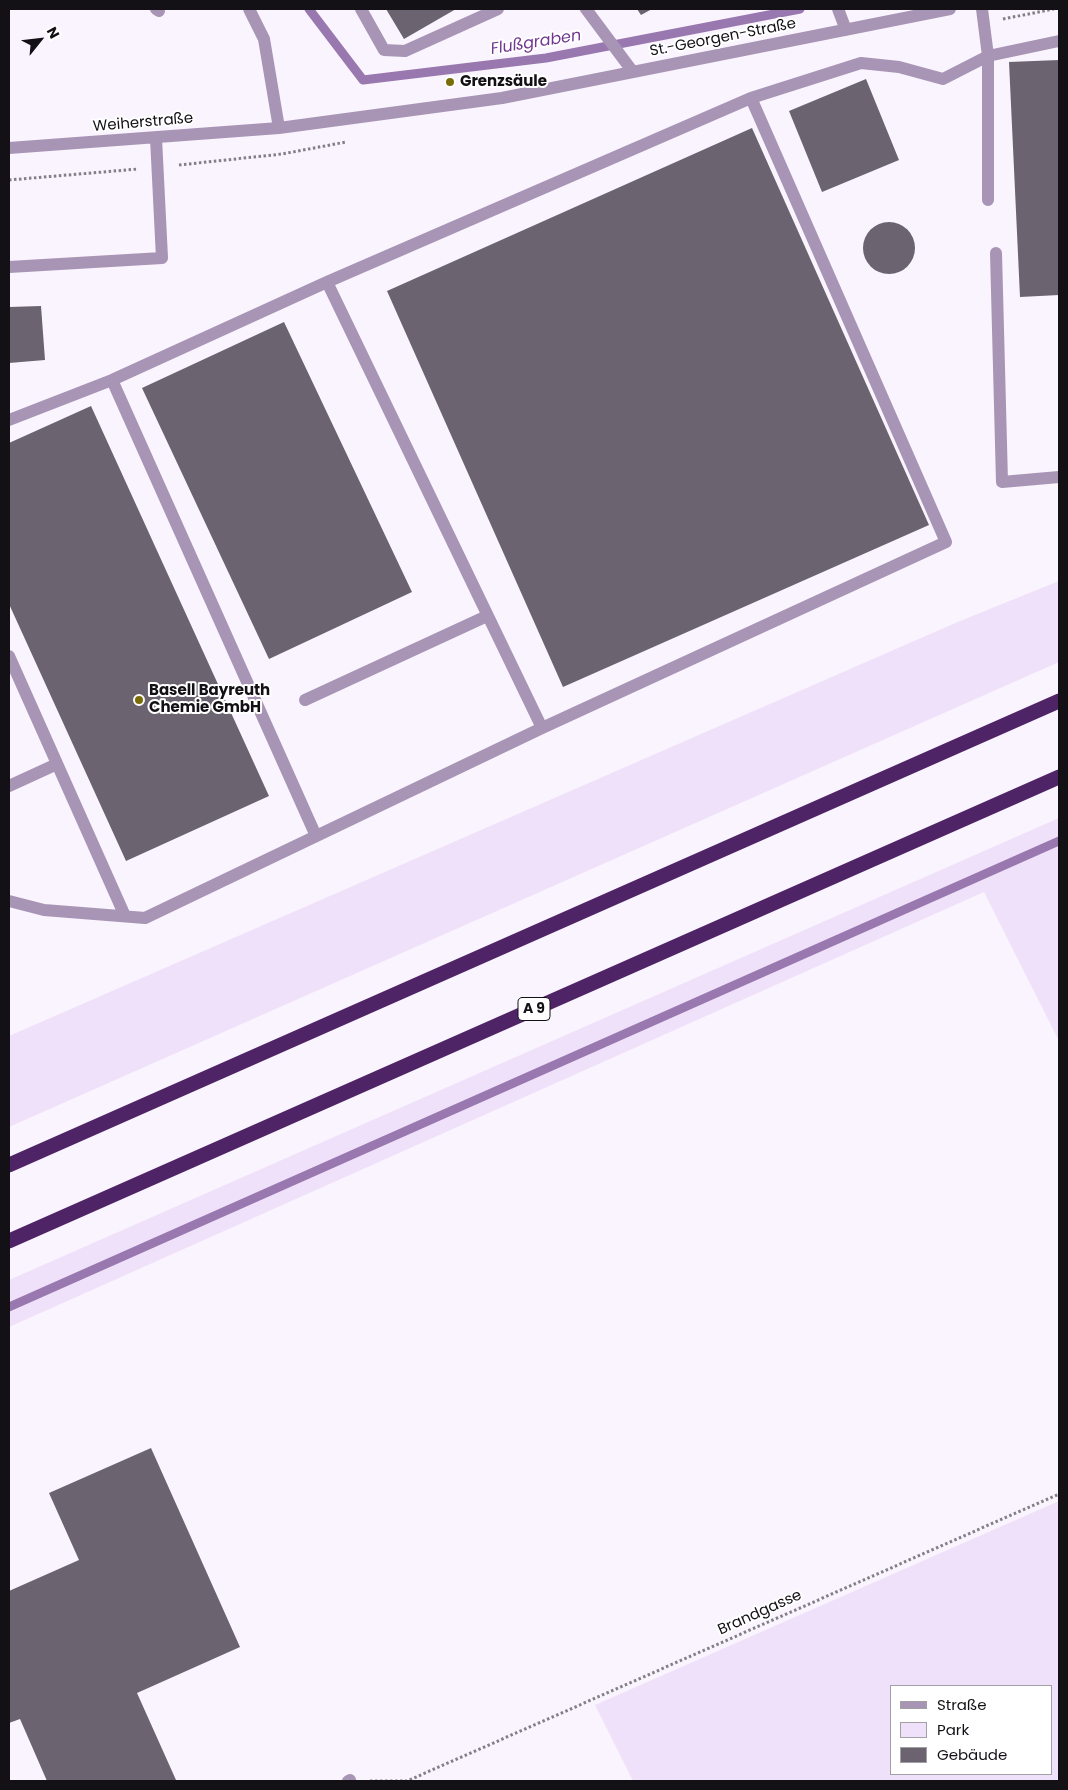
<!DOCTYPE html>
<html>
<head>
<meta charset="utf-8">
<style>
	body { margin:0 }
	#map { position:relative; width:1068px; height:1790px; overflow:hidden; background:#f9f4fd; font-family:Poppins,sans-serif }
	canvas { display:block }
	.frame { position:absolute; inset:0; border:10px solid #141116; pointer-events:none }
	.legend { position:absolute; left:890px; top:1685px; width:162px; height:90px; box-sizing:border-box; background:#fff; border:1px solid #a1a0a2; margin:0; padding:6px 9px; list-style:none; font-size:15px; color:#141116 }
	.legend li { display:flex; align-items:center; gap:10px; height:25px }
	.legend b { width:25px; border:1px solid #a1a0a2 }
	.north { position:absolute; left:15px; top:15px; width:50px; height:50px; -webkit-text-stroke:4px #fff; paint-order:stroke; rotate:61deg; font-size:14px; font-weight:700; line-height:20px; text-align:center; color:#141116 }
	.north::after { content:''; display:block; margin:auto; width:18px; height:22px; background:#141116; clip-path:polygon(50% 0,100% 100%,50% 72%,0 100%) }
</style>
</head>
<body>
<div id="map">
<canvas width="1068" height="1790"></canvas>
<div class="frame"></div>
<ul class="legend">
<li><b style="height:6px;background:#a894b5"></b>Straße</li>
<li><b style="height:14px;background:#f0e1fa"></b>Park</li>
<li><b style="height:14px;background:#6b6370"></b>Gebäude</li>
</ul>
<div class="north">N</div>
</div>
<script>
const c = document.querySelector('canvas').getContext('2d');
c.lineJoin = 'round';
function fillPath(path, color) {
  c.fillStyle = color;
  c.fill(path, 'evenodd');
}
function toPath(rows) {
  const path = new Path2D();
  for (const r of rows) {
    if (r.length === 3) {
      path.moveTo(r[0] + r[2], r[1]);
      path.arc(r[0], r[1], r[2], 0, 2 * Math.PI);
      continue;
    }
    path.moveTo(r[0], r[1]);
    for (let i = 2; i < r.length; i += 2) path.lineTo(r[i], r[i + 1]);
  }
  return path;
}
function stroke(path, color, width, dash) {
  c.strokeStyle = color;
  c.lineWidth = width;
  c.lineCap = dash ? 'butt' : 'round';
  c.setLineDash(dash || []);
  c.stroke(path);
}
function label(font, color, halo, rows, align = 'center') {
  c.font = font + ' Poppins,sans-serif';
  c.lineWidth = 4;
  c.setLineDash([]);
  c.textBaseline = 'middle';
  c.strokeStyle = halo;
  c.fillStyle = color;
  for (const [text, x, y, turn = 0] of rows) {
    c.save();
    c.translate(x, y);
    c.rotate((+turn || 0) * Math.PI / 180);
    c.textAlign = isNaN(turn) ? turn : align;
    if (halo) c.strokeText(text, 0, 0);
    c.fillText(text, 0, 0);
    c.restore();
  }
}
fillPath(toPath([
	[1059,581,1059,662,9,1127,9,1036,960,621],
	[1059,818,1059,1041,984,892,9,1327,9,1280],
	[1059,1501,1059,1781,633,1781,595,1705],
	[892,1686,1052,1686,1052,1774,892,1774]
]), '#f0e1fa');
stroke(toPath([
	[309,9,363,80,546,58,800,9],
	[9,1307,1059,841]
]), '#9977af', 9);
fillPath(toPath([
	[386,9,456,9,404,39],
	[637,9,652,9,641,15],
	[1059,60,1059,295,1020,297,1009,62],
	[866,79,899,160,822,192,789,111],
	[752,128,929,525,563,687,387,291],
	[889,248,26],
	[41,306,45,360,9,363,9,307],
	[284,322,412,592,269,659,142,388],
	[91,406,269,796,126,861,9,604,9,443],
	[151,1448,240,1647,137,1693,176,1780,47,1781,20,1719,9,1723,9,1591,79,1560,49,1493]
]), '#6b6370');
stroke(toPath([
	[1003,19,1054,9],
	[179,165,282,154,346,142],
	[9,180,138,169],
	[370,1781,407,1781,1059,1494]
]), '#837f86', 3, [2.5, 2.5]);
stroke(toPath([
	[156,9,159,11],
	[249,9,264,39,279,128],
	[361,9,384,50,405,51,498,9],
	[586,9,633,72],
	[838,9,846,30],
	[982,9,988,56,988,200],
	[751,98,861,63,899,67,943,79,988,56,1059,41],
	[9,148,279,128,502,98,950,9],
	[996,253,1002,482,1059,477],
	[9,267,162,258,156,138],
	[327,282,542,728],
	[112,380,316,836],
	[9,420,112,380,327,282,751,98,946,542,542,728,145,918,44,910,9,901],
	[9,656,125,916],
	[305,700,487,616],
	[9,786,57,764],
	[348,1781,350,1780]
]), '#a894b5', 12);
stroke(toPath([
	[9,1165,1059,701],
	[9,1241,1059,777]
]), '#4f2467', 15);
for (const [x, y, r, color] of [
	[450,82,5,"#796d09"],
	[139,700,5,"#796d09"]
]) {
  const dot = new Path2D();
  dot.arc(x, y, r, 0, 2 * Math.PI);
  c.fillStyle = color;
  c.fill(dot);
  stroke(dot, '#fff', 2);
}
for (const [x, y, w] of [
	[534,1009,32]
]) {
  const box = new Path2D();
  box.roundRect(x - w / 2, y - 11.5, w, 23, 4);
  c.fillStyle = '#fff';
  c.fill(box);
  stroke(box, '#141116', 1);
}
label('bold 14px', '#141116', null, [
	["A 9",534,1009]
]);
label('15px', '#141116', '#fff', [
	["St.-Georgen-Straße",723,38,-11],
	["Weiherstraße",143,123,-5],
	["Brandgasse",760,1613,-24]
]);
label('bold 15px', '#141116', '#fff', [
	["Grenzsäule",460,82],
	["Basell Bayreuth",149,691],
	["Chemie GmbH",149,708]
], 'left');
label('italic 16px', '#703690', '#fff', [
	["Flußgraben",536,43,-9]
]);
</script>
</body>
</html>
